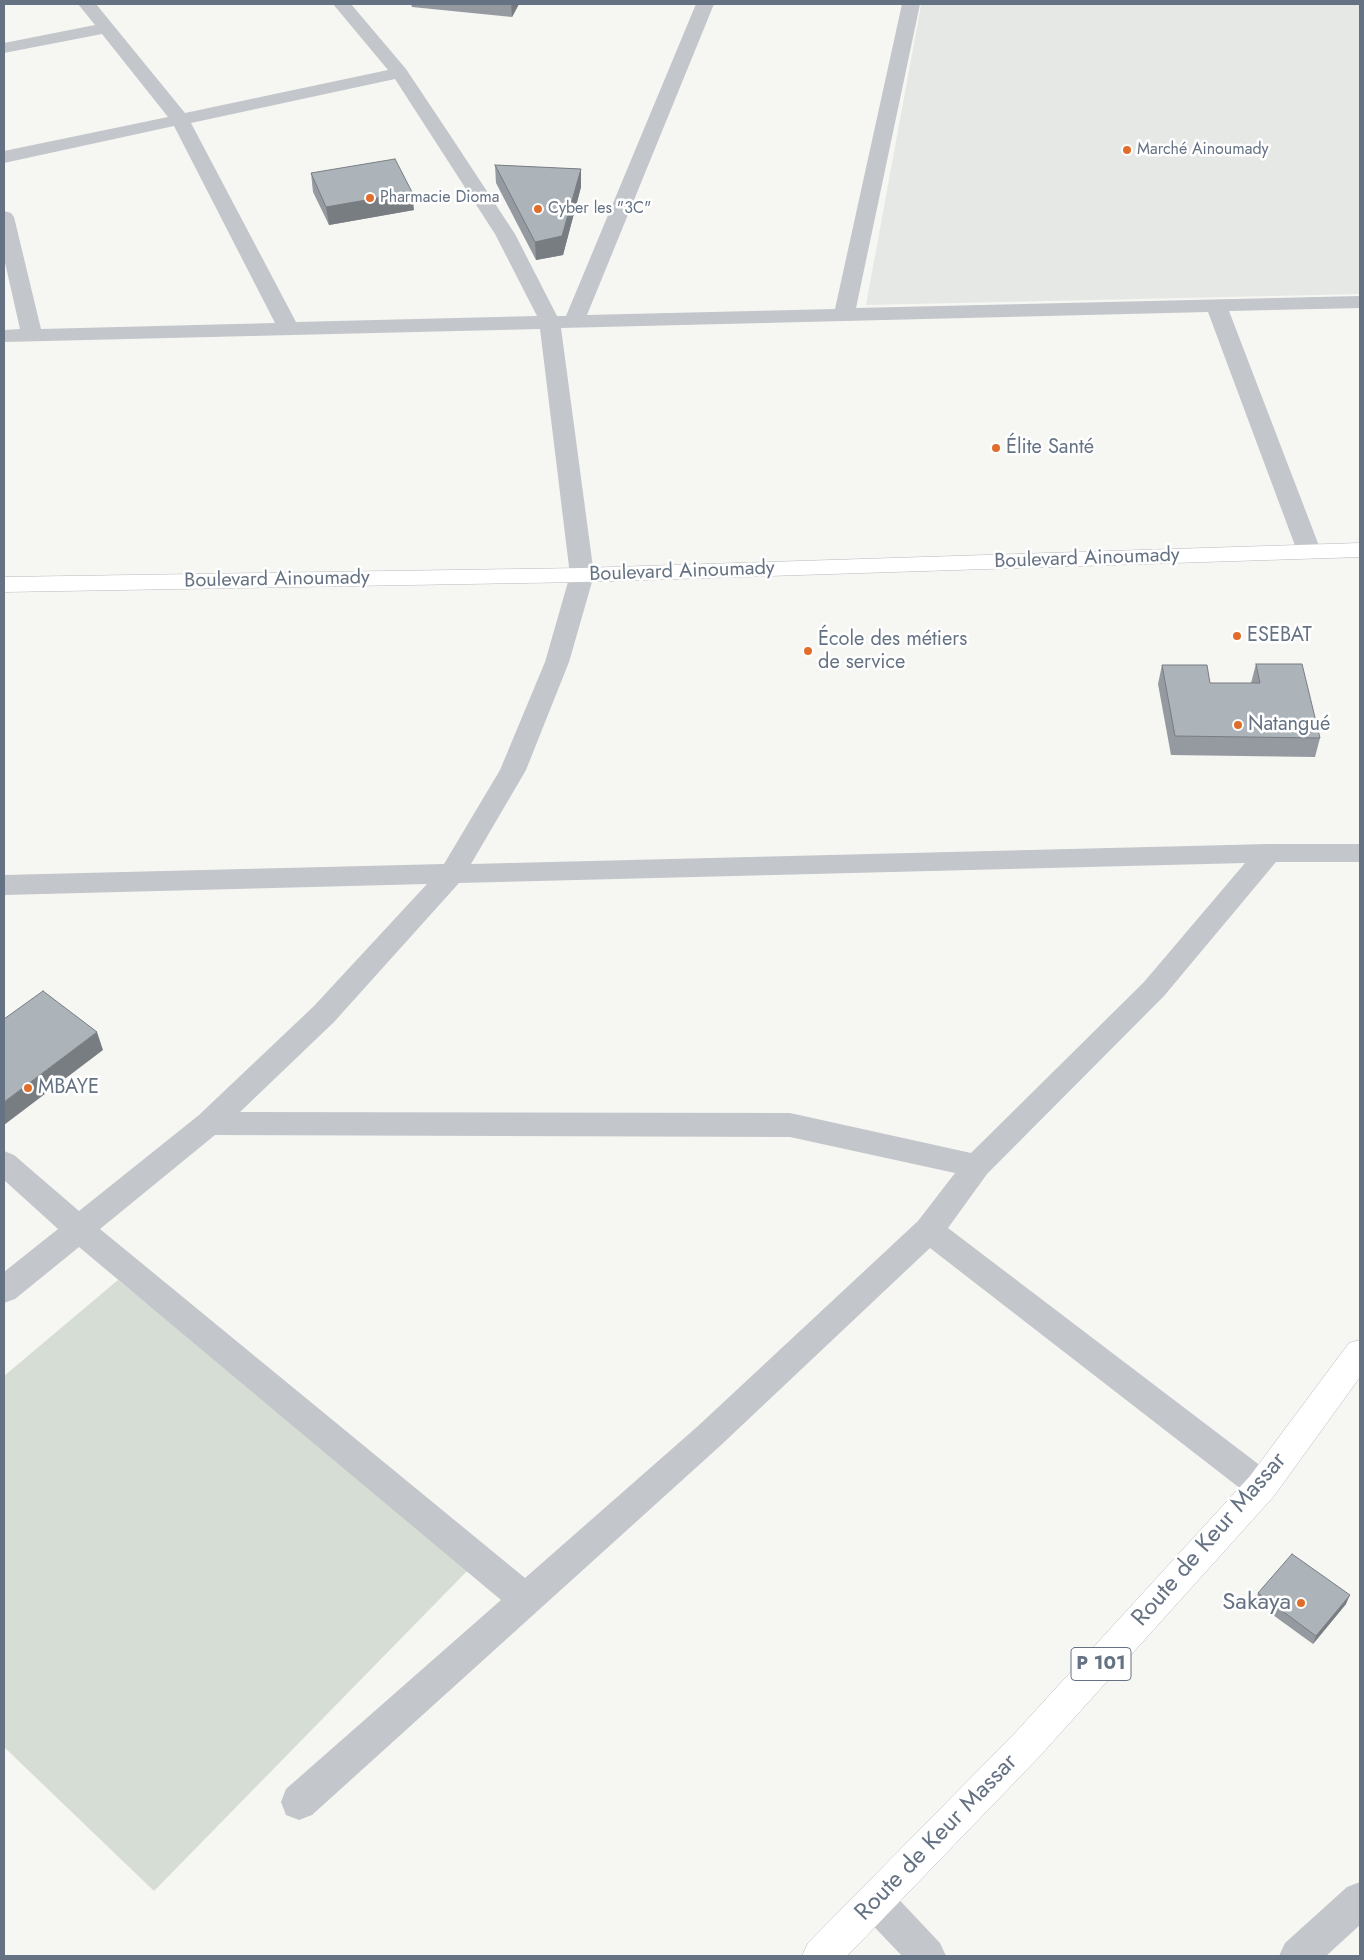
<!DOCTYPE html>
<html>
<head>
<meta charset="utf-8">
<style>
	body { margin:0 }
	#map { position:relative; width:1364px; height:1960px; overflow:hidden; background:#f6f6f3; font-family:Jost,sans-serif }
	canvas { display:block }
	.frame { position:absolute; inset:0; border:5px solid #657283; pointer-events:none }
</style>
</head>
<body>
<div id="map">
<canvas width="1364" height="1960"></canvas>
<div class="frame"></div>
</div>
<script>
const c = document.querySelector('canvas').getContext('2d');
c.lineJoin = 'round';
function fillPath(path, color) {
  c.fillStyle = color;
  c.fill(path, 'evenodd');
}
function toPath(rows) {
  const path = new Path2D();
  for (const r of rows) {
    path.moveTo(r[0], r[1]);
    for (let i = 2; i < r.length; i += 2) path.lineTo(r[i], r[i + 1]);
  }
  return path;
}
function stroke(path, color, width, dash) {
  c.strokeStyle = color;
  c.lineWidth = width;
  c.lineCap = dash ? 'butt' : 'round';
  c.setLineDash(dash || []);
  c.stroke(path);
}
function label(font, color, halo, rows, align = 'center') {
  c.font = font + ' Jost,sans-serif';
  c.lineWidth = 5;
  c.setLineDash([]);
  c.textBaseline = 'middle';
  c.strokeStyle = halo;
  c.fillStyle = color;
  for (const [text, x, y, turn = 0] of rows) {
    c.save();
    c.translate(x, y);
    c.rotate((+turn || 0) * Math.PI / 180);
    c.textAlign = isNaN(turn) ? turn : align;
    if (halo) c.strokeText(text, 0, 0);
    c.fillText(text, 0, 0);
    c.restore();
  }
}
fillPath(toPath([
	[972,4,1360,4,1360,294,866,305,921,5]
]), '#e6e8e6');
fillPath(toPath([
	[118,1280,472,1566,154,1891,4,1747,4,1376]
]), '#d6ddd4');
const secondary = toPath([
	[1360,543,1360,557,582,582,4,592,4,577,582,568,1360,543]
]);
const primary = toPath([
	[1360,1340,1360,1377,1274,1496,1038,1758,847,1956,802,1956,808,1943,1014,1734,1250,1476,1349,1343,1360,1340]
]);
stroke(secondary, '#b6b9be', 1);
stroke(primary, '#b6b9be', 1);
fillPath(toPath([
	[78,4,96,4,185,113,388,70,333,4,351,4,406,69,450,135,515,234,557,316,566,316,696,4,714,4,587,315,835,309,902,4,920,4,856,308,1360,296,1360,308,1229,311,1321,551,1317,556,1309,558,1301,556,1297,551,1208,312,561,328,594,575,569,662,526,770,471,864,1269,844,1360,844,1360,862,1276,862,1164,996,987,1174,948,1228,1274,1476,1278,1486,1274,1496,1262,1501,1250,1496,930,1248,720,1446,312,1815,299,1820,286,1815,281,1802,286,1789,501,1600,79,1247,15,1299,4,1303,4,1272,58,1229,4,1180,4,1151,14,1155,79,1211,199,1115,314,1006,427,884,4,895,4,875,444,864,500,770,545,662,570,575,540,329,4,342,4,330,20,329,4,258,4,211,11,213,14,217,41,329,275,323,174,126,4,163,4,151,168,117,102,34,4,53,4,43,95,25,78,4],
	[395,79,495,234,537,316,296,322,191,123,395,79],
	[1245,863,1144,982,971,1153,790,1113,240,1112,334,1022,459,883,1245,863],
	[215,1135,790,1137,955,1173,918,1221,698,1426,525,1578,100,1229,215,1135],
	[1360,1882,1360,1925,1326,1956,1279,1956,1285,1943,1347,1887,1360,1882],
	[876,1884,889,1889,940,1943,946,1956,902,1956,863,1915,858,1902,863,1889,876,1884]
]), '#c3c6ca');
fillPath(secondary, '#fff');
fillPath(primary, '#fff');
fillPath(toPath([
	[411,4,519,4,512,17,412,7],
	[495,165,581,169,581,187,563,255,536,260,496,183],
	[311,173,414,210,329,225,313,192],
	[1256,664,1320,738,1315,757,1171,755,1158,684,1162,665,1210,683,1251,683],
	[1258,1593,1346,1604,1313,1644,1255,1602]
]), '#949a9f');
fillPath(toPath([
	[511,4,519,4,512,17],
	[581,169,581,187,563,255,536,260,535,242],
	[412,192,414,210,329,225,326,207],
	[97,1032,103,1050,4,1125,4,1102],
	[1350,1595,1346,1604,1313,1644,1316,1636]
]), '#787d82');
const building = toPath([
	[395,159,412,192,326,207,311,173,395,159],
	[495,165,581,169,562,236,535,242,495,165],
	[1256,664,1302,664,1320,738,1175,736,1162,665,1207,665,1210,683,1260,683,1256,664],
	[43,991,97,1032,4,1102,4,1019,43,991],
	[1292,1554,1350,1595,1316,1636,1258,1593,1292,1554]
]);
fillPath(building, '#acb3b9');
stroke(building, '#787d82', 1);
for (const [x, y, r, color] of [
	[1127,150,5,"#e06d29"],
	[370,198,5,"#e06d29"],
	[538,209,5,"#e06d29"],
	[996,448,5,"#e06d29"],
	[1237,636,5,"#e06d29"],
	[808,651,5,"#e06d29"],
	[1238,725,5,"#e06d29"],
	[28,1088,5,"#e06d29"],
	[1301,1603,5,"#e06d29"]
]) {
  const dot = new Path2D();
  dot.arc(x, y, r, 0, 2 * Math.PI);
  c.fillStyle = color;
  c.fill(dot);
  stroke(dot, '#fff', 2);
}
label('16px', '#657283', '#fff', [
	["Marché Ainoumady",1137,150],
	["Pharmacie Dioma",380,198],
	["Cyber les \"3C\"",548,209]
], 'left');
for (const [x, y, w] of [
	[1101,1664,60]
]) {
  const box = new Path2D();
  box.roundRect(x - w / 2, y - 16.5, w, 33, 4);
  c.fillStyle = '#fff';
  c.fill(box);
  stroke(box, '#657283', 1);
}
label('bold 19px', '#657283', null, [
	["P 101",1101,1664]
]);
label('20px', '#657283', '#fff', [
	["Élite Santé",1006,448],
	["ESEBAT",1247,636],
	["École des métiers",818,640],
	["de service",818,663],
	["Natangué",1248,725],
	["MBAYE",38,1088]
], 'left');
label('20px', '#657283', '#fff', [
	["Boulevard Ainoumady",1087,559,-2],
	["Boulevard Ainoumady",682,572,-2],
	["Boulevard Ainoumady",277,580,-1]
]);
label('24px', '#657283', '#fff', [
	["Route de Keur Massar",1210,1540,-49],
	["Route de Keur Massar",937,1838,-46]
]);
label('24px', '#657283', '#fff', [
	["Sakaya",1291,1603]
], 'right');
</script>
</body>
</html>
